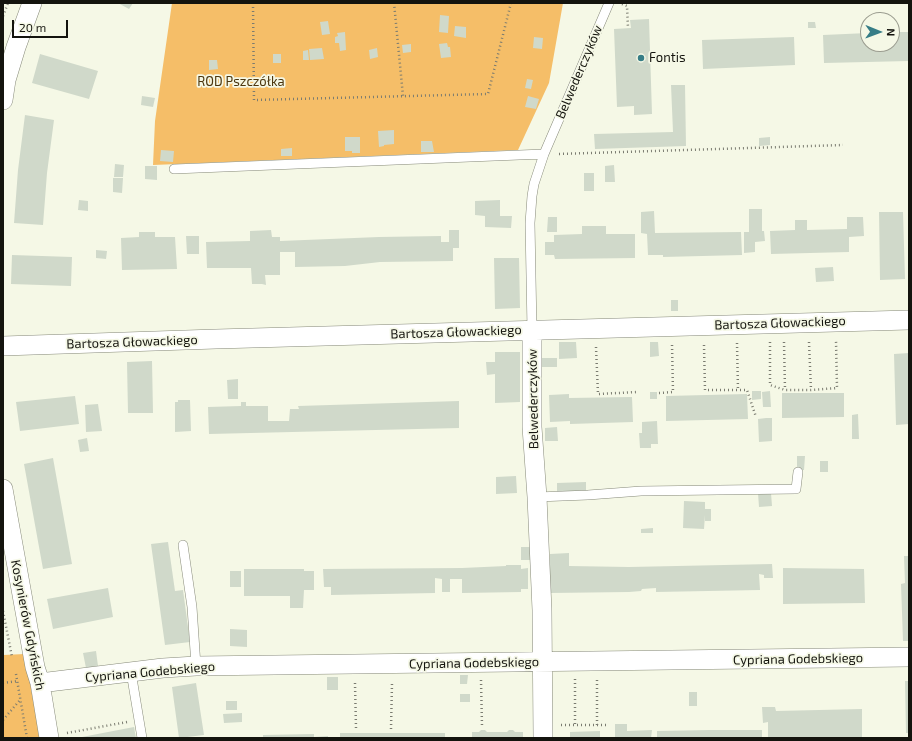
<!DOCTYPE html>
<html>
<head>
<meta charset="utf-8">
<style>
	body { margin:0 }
	#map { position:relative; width:912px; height:741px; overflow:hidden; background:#f5f8e6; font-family:"Exo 2",sans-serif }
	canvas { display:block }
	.frame { position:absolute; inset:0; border:4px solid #14140e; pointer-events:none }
	.north { position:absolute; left:860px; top:12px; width:40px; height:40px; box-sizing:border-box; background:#f5f8e6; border:1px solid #9b9d90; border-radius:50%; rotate:91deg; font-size:11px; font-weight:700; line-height:16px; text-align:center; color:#14140e }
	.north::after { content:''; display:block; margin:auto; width:14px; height:18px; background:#367d86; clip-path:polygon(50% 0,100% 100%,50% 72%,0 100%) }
	.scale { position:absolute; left:12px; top:20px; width:56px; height:18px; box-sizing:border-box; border:2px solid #14140e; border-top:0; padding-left:5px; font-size:12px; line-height:14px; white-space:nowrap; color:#14140e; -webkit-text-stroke:3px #f5f8e6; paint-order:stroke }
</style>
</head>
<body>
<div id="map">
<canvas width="912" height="741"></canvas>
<div class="frame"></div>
<div class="north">N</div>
<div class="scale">20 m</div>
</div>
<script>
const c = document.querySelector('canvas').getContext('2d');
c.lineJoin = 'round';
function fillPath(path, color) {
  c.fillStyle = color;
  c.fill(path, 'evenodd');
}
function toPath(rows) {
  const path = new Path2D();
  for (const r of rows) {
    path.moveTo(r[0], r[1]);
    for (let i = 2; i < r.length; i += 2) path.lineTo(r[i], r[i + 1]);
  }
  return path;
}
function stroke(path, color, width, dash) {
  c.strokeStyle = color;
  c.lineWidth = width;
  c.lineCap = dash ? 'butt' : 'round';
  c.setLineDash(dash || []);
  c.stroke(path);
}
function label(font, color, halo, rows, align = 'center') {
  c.font = font + ' "Exo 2",sans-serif';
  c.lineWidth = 3.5;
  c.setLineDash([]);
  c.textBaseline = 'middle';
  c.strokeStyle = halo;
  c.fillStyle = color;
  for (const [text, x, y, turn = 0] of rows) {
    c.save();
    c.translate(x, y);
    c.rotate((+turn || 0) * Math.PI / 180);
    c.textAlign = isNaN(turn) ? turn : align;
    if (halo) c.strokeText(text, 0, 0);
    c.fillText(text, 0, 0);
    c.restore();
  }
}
fillPath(toPath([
	[172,3,563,3,549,83,518,150,153,165,155,121],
	[25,654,40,738,3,738,3,655]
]), '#f5be68');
fillPath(toPath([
	[118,3,133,3,129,9],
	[440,15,449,16,448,33,439,32],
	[649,19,652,114,634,115,634,106,617,107,614,29,631,28,630,20],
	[328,21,330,34,322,35,320,22],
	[808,22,815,22,816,28,808,28],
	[455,26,466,27,466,38,454,36],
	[345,32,346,50,340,51,339,43,335,43,335,37,338,36,337,33],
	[892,32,909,32,909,61,824,63,823,35,868,33,868,44,892,44],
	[534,37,543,38,542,49,533,48],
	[794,37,795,65,703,69,702,40],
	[447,43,448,47,450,47,451,57,441,58,439,44],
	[411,44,411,52,403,53,402,45],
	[322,48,324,59,310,60,309,49],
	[377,48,378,57,370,59,369,50],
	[308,50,309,60,303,60,303,51],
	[40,54,98,71,89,99,32,83],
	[273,54,281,54,281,63,273,63],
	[209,60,217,60,218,69,209,70],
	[527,79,533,80,531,89,525,88],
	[671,85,685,85,686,146,595,149,594,134,673,132],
	[142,96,155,98,153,107,141,105],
	[528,96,539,99,536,109,525,107],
	[25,115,54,120,47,173,43,225,14,223,18,170],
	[394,130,394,144,384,145,384,146,379,147,378,131],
	[345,137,360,137,360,153,352,153,352,151,345,151],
	[770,137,770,145,759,146,759,138],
	[421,141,432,141,434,152,421,152],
	[292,148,292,156,281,156,281,149],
	[161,150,174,151,173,162,160,161],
	[115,164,124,165,123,177,114,177],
	[614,165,615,182,605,182,605,166],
	[145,166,157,166,157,180,145,179],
	[584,173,594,173,594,191,584,191],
	[113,178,123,178,122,193,113,192],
	[79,200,88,201,88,211,78,210],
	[500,200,500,216,512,216,511,228,485,227,485,216,475,215,475,201],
	[749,209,762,209,762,231,764,231,765,241,755,242,755,252,744,253,744,232,749,232],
	[654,211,655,233,741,232,742,255,663,257,663,255,648,255,647,234,641,233,641,212],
	[879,212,903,212,905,279,880,280],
	[548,217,557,217,557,232,547,232],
	[847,217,863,217,864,236,849,237,849,252,771,254,770,231,795,230,795,220,807,220,807,230,847,229],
	[582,226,606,226,606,234,635,234,635,258,555,259,554,255,545,255,545,242,554,242,554,235,582,234],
	[271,230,272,237,280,237,280,241,379,237,441,236,441,242,449,242,449,230,459,230,459,248,453,248,453,261,380,262,345,266,295,267,295,252,280,252,280,275,265,275,266,285,262,284,252,284,251,268,207,268,206,242,250,241,250,231],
	[139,232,155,232,155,237,175,237,177,269,122,270,121,238,139,237],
	[186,236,199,236,199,254,187,254],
	[96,250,107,251,106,259,96,258],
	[12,255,72,257,71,286,11,284],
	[494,258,519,258,520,308,495,309],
	[833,267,834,281,816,282,815,268],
	[671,300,678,300,678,311,671,311],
	[559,342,576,342,577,358,559,359],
	[650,342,658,342,659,356,650,357],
	[495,352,520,352,520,402,495,403,495,374,487,375,486,362,495,362],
	[909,353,909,424,896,425,894,354],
	[542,358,557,358,557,367,542,367],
	[152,361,153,413,128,413,127,362],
	[238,379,238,399,228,399,227,380],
	[752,391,761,391,761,399,752,400],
	[770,391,771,407,763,407,762,392],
	[650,392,657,392,657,399,650,399],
	[782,393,844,393,844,417,782,418],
	[569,394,569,398,632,397,633,422,570,424,570,421,550,422,549,395],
	[747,394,748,419,666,421,666,396],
	[75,396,79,424,20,431,16,402],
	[178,400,190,400,191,431,175,432,175,402,178,402],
	[459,401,459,428,209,434,208,407,241,406,241,402,246,402,246,406,268,406,268,421,289,421,290,409,299,409,298,406],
	[98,404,102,431,86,432,85,405],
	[858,414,859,439,852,439,852,415],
	[766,418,772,418,772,441,759,442,758,419],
	[657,421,658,444,651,444,651,448,640,448,639,433,642,433,642,422],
	[557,427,558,441,545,441,545,428],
	[87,438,89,451,80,452,78,440],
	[797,456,805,456,804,470,797,470],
	[53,458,72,564,43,569,24,464],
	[820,461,828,461,828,472,820,472],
	[516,476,517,493,496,494,496,477],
	[586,482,586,492,557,493,557,483],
	[758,493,771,493,772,506,759,507],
	[684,501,705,502,705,509,711,509,711,521,705,521,705,515,704,529,683,528],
	[653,528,653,533,641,533,641,529],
	[168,542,175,591,183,590,190,642,165,645,151,544],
	[521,547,532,547,532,560,521,560],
	[569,553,569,566,629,567,772,564,773,578,764,578,764,575,759,574,760,590,656,592,656,588,642,589,641,591,629,592,550,593,550,554],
	[904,556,909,556,909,641,903,641,901,584,905,583],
	[506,565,521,565,521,569,528,568,528,589,521,589,521,592,462,593,462,579,450,579,450,592,442,592,442,579,435,578,435,593,331,595,331,587,324,587,323,569,462,568,506,566],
	[783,568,864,569,865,603,783,604],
	[244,569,304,569,304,571,314,571,314,590,304,590,303,608,290,608,290,596,244,596],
	[230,571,241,571,241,587,230,587],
	[108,588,113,617,53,629,47,599],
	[230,629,247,630,247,647,230,646],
	[96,651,98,666,86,668,83,653],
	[460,675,468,675,467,684,460,684],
	[327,677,338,677,338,690,327,690],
	[905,681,909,681,909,733,906,733],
	[196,683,204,735,179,738,172,687],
	[689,692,697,692,697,706,689,706],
	[460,694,470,694,470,702,460,702],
	[226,701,237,701,237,710,226,710],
	[762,707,775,707,776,711,862,709,862,738,768,738,768,722,763,723],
	[242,713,242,722,224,723,223,714],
	[615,724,627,724,627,731,652,730,651,738,615,738],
	[134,727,136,738,82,738,82,737],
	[481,730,485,730,487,732,507,732,509,730,513,730,515,732,523,732,523,738,472,738,472,732,479,732],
	[709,730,762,730,762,738,657,738,657,731],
	[600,731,600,738,570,738,570,732],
	[340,733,445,733,445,738,340,738],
	[314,734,314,737,328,736,328,738,263,738,263,735]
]), '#d0d9ca');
const service = toPath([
	[174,169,544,154],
	[532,330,530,223,532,196,534,184,544,154,609,3],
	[537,497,588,495,641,491,796,489,798,472],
	[183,545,192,607,196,666],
	[131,672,142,738]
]);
const minor = toPath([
	[3,100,6,80,16,47,32,3],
	[532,330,532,427,537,497,542,610,543,738],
	[3,346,216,339,909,320],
	[3,489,35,667,40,683,49,738],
	[40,683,163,668,196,666,909,657]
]);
stroke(service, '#868979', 10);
stroke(minor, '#868979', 20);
stroke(toPath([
	[253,3,254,100,488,94,511,3],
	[394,3,403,96],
	[622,4,627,6,628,28],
	[3,16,8,3],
	[559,154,843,145],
	[770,342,770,385,785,390,811,390,837,388,836,340],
	[784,342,785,390],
	[809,342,811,390],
	[737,343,738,390],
	[704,345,705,390,747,390,756,417],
	[596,347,598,394,638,392],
	[659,393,673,392,672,344],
	[3,611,12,657],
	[16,674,27,738],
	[575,679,575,725],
	[481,680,482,726],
	[3,683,18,681],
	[355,683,356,728],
	[3,720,20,700],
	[561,725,609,725],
	[597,725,597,679],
	[391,729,392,683],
	[67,733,127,722]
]), '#7a7b70', 2.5, [1, 3]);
stroke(service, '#fff', 9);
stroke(minor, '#fff', 19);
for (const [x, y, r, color] of [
	[641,58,4,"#367d86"]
]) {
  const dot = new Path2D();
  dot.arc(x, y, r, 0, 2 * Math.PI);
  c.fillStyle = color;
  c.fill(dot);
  stroke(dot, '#f5f8e6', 1.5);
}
label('13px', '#14140e', '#f5f8e6', [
	["Fontis",649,58]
], 'left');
label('13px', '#14140e', '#f5f8e6', [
	["Belwederczyków",579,72,-67],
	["Bartosza Głowackiego",780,323,-2],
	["Bartosza Głowackiego",456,332,-2],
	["Bartosza Głowackiego",132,342,-2],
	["Belwederczyków",533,399,-91],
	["Kosynierów Gdyńskich",28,625,79],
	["Cypriana Godebskiego",798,659,-1],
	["Cypriana Godebskiego",474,663,-1],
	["Cypriana Godebskiego",150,672,-5]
]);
label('13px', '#4c360e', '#f5f8e6', [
	["ROD Pszczółka",241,82]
]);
</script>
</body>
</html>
